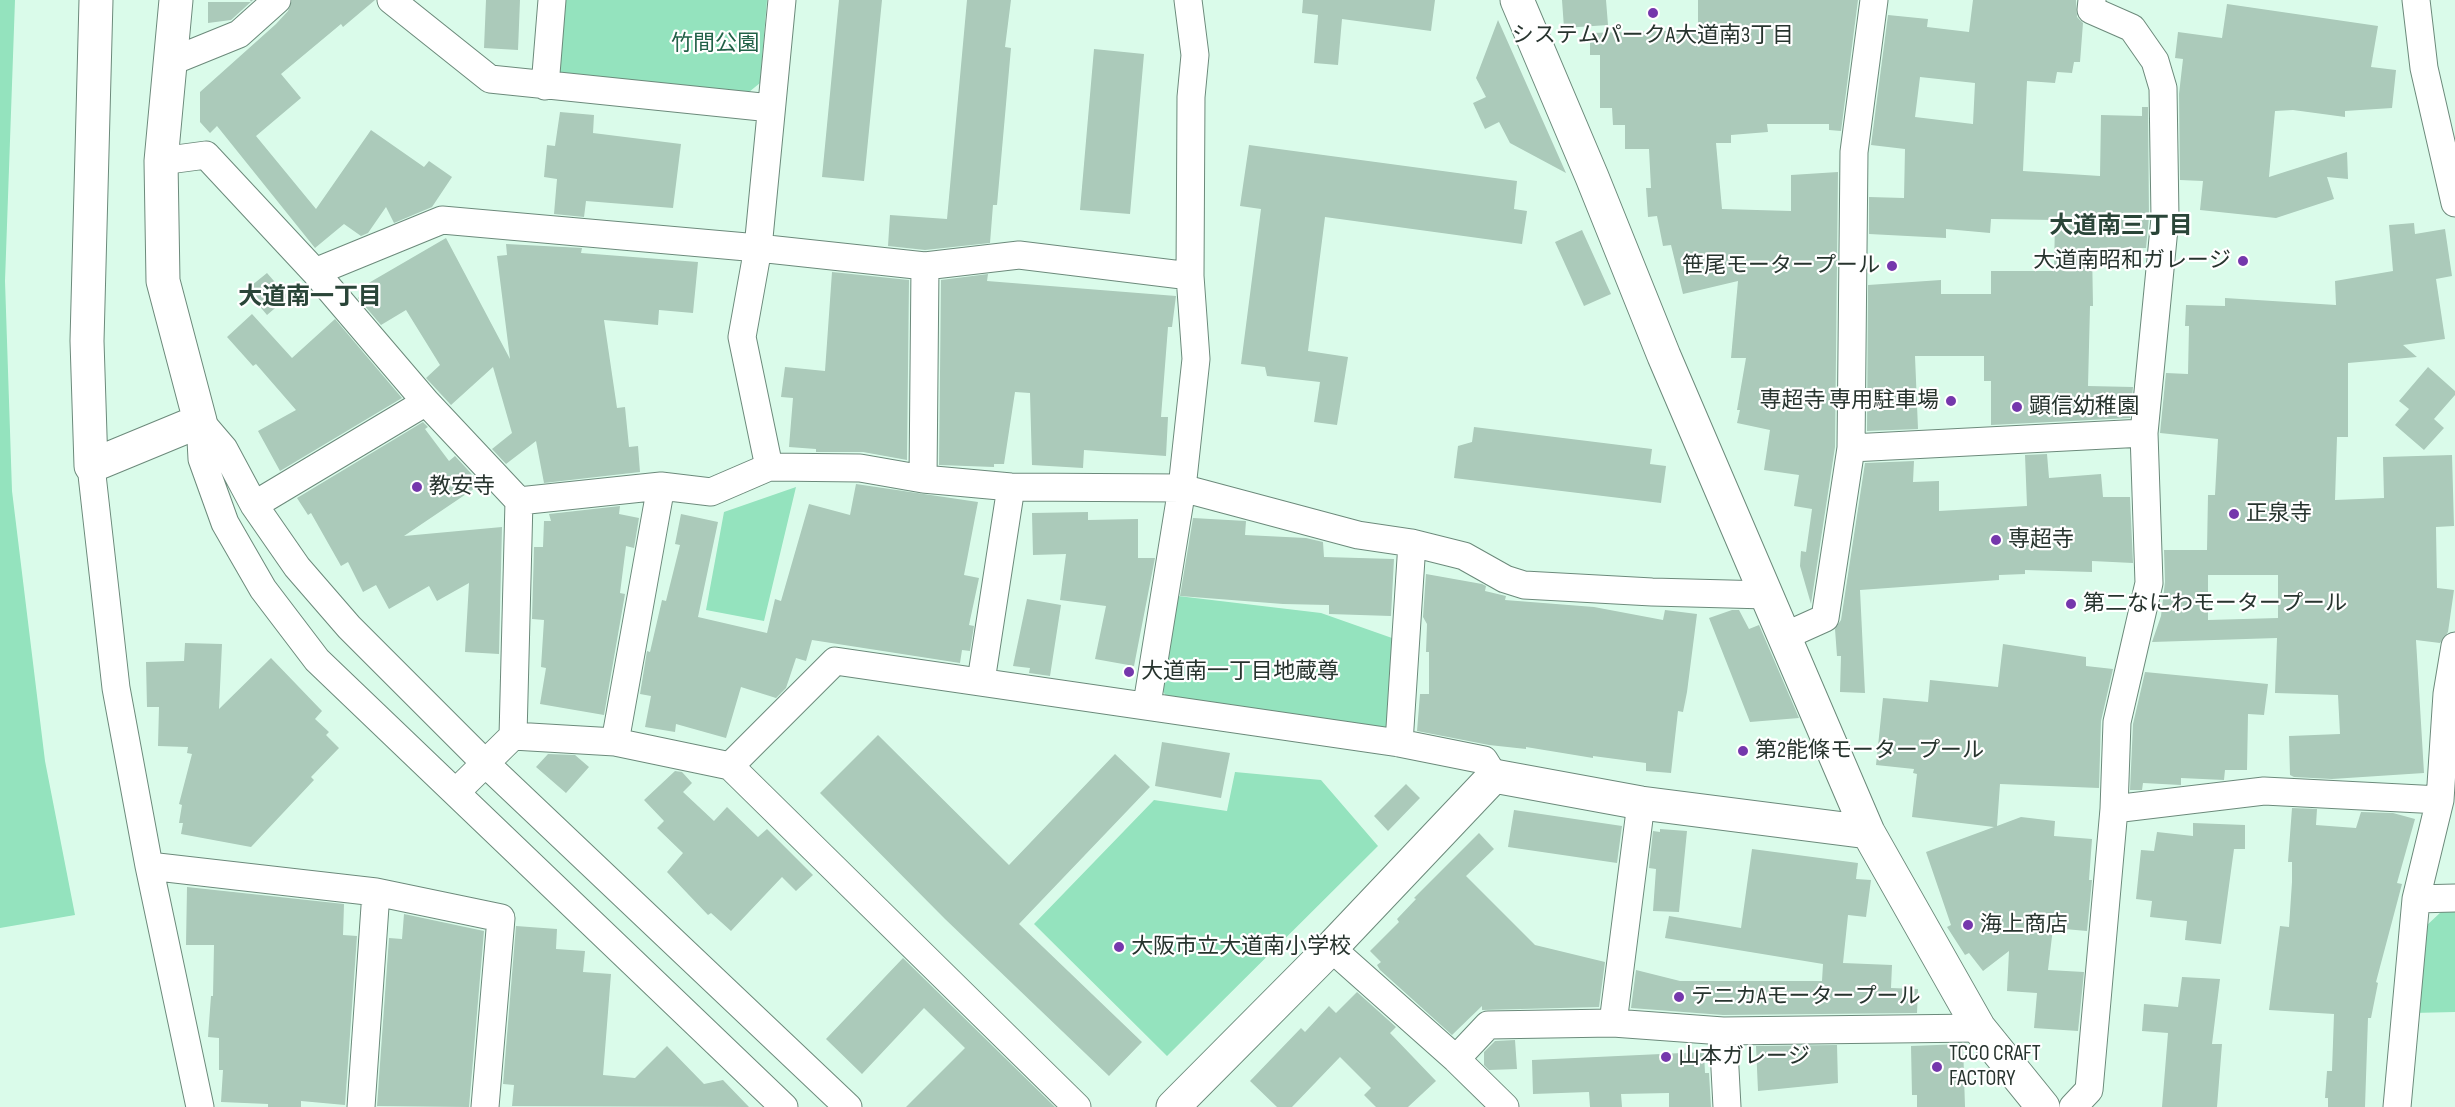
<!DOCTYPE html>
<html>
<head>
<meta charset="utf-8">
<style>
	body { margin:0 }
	canvas { display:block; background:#dafbea }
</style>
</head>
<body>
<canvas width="2455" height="1107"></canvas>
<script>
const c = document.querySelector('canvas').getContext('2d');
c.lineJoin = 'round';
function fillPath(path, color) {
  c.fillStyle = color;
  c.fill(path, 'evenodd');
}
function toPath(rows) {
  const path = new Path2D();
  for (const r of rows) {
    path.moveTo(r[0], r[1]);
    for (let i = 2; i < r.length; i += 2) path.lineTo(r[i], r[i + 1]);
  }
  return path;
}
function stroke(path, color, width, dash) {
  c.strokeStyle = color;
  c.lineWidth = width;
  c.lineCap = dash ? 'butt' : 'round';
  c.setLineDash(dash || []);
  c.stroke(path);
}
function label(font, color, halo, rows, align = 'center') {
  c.font = font + ' "Sofia Sans Condensed","Noto Sans JP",sans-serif';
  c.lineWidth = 4.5;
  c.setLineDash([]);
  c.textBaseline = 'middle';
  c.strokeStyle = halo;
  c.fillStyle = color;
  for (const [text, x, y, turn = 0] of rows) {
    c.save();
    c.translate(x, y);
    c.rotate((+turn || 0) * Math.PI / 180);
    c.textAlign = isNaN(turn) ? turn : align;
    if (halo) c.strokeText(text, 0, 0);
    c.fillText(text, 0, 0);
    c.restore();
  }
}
fillPath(toPath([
	[0,0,15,0,5,281,12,491,45,761,75,915,0,928],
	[559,0,767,0,760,83,749,92,562,75,553,65],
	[796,487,764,621,706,610,724,512],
	[1178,596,1321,613,1392,638,1389,725,1381,733,1169,701,1161,688],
	[1235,772,1321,780,1378,846,1167,1056,1034,924,1154,800,1227,811],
	[2441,912,2455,912,2455,1012,2412,1013,2426,926]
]), '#94e3be');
fillPath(toPath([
	[250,0,253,0,231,20,208,23,208,2,251,2],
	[292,0,375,0,343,27,341,24,281,74,301,98,256,136,316,209,371,130,424,167,429,161,452,177,432,207,394,223,386,207,368,233,361,236,344,224,315,248,217,126,210,133,200,122,200,92,276,24,288,11],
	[486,0,520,0,518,50,484,48],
	[839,0,882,0,864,181,822,177],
	[967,0,1011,0,1005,47,1011,48,997,205,993,205,990,243,925,250,888,246,890,215,947,219],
	[1303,0,1435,0,1431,31,1342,19,1338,65,1314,63,1318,15,1302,13],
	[1562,0,1606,0,1608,25,1564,28],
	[1698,0,1858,0,1841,131,1829,130,1829,124,1767,124,1768,132,1731,135,1731,143,1716,143,1722,209,1791,211,1791,175,1838,172,1835,447,1811,604,1800,566,1801,551,1806,552,1812,509,1794,506,1799,475,1764,470,1770,430,1737,423,1740,410,1737,410,1746,358,1731,358,1738,281,1683,294,1671,245,1663,246,1657,216,1648,217,1646,188,1651,188,1649,149,1625,149,1625,125,1613,125,1612,108,1600,108,1600,55,1590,55,1590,33,1698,30],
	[1973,0,2076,0,2077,17,2083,23,2080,62,2074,62,2072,73,2057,72,2055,83,2027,81,2023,171,2100,176,2101,115,2142,116,2142,107,2148,107,2149,217,2146,248,2092,249,2093,306,2090,306,2088,386,2133,387,2130,418,1991,425,1991,381,1984,381,1984,356,1915,356,1918,429,1867,431,1868,285,1941,280,1941,294,1991,294,1991,271,2054,271,2055,220,1991,219,1990,233,1946,229,1946,238,1869,234,1869,197,1904,198,1905,149,1871,145,1888,15,1928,19,1927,27,1969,32],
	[1920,77,1975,83,1973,124,1915,117],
	[2227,4,2378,26,2371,67,2396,70,2392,108,2345,111,2345,117,2293,110,2275,111,2269,177,2347,152,2348,179,2327,177,2334,199,2276,218,2200,210,2203,181,2180,180,2179,94,2183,59,2175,58,2178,32,2222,38],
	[1498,20,1566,173,1510,143,1499,122,1485,129,1473,103,1486,97,1476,78],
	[1094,49,1144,54,1130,214,1080,210],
	[560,112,594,115,593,133,681,144,673,208,586,201,584,217,554,214,557,179,544,177,547,145,555,146],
	[1249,145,1517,181,1514,209,1527,211,1522,244,1325,217,1308,351,1348,357,1337,425,1314,422,1320,382,1267,376,1265,367,1241,364,1261,209,1240,206],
	[2414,223,2415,234,2445,229,2452,276,2436,279,2445,339,2403,345,2417,357,2348,363,2348,437,2337,437,2335,500,2384,498,2383,457,2452,455,2454,526,2436,527,2437,588,2454,590,2448,632,2440,643,2416,640,2424,773,2332,779,2294,777,2290,775,2289,736,2340,734,2338,695,2275,693,2277,638,2152,642,2161,616,2165,582,2164,550,2207,550,2208,495,2215,495,2218,439,2160,433,2166,373,2188,374,2189,326,2185,326,2186,305,2225,306,2225,298,2336,305,2335,281,2393,271,2389,225],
	[2208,575,2278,575,2278,618,2208,620],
	[1582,230,1611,294,1584,306,1555,242],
	[446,238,510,359,497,256,507,255,506,244,582,248,581,253,698,262,693,313,659,310,658,325,604,320,617,408,625,407,629,447,638,446,640,472,544,483,536,441,506,464,492,449,512,433,493,367,451,405,426,378,440,365,406,310,381,325,358,298,363,293,360,288],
	[832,272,909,280,907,460,863,452,816,452,816,449,789,447,793,398,781,397,785,367,825,371],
	[267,273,288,297,267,315,246,290],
	[988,274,987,281,1176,296,1172,327,1168,327,1161,417,1168,417,1166,456,1084,450,1083,468,1032,465,1030,393,1015,392,1004,464,994,464,994,467,939,465,941,280],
	[252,314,292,358,335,319,402,398,280,471,258,431,296,410,256,364,253,366,227,337],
	[2428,367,2455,391,2455,395,2434,419,2444,428,2424,450,2395,425,2409,409,2399,401],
	[423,422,428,427,425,429,449,461,455,456,481,484,404,536,502,527,499,654,465,652,469,583,437,601,429,586,389,609,376,585,363,592,348,562,341,566,311,513,308,515,297,498],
	[1474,427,1652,449,1650,464,1666,466,1661,503,1454,478,1458,446,1472,442],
	[2047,454,2049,478,2101,474,2103,497,2130,497,2133,563,2092,561,2092,572,2025,570,2025,574,1999,575,1999,580,1860,590,1865,693,1840,692,1841,656,1837,656,1835,629,1841,620,1865,463,1914,461,1913,482,1939,481,1939,511,2027,506,2025,455],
	[856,484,978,502,964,575,979,578,969,625,974,626,970,651,962,650,960,663,812,640,806,661,796,658,786,688,776,698,741,687,726,738,676,724,675,732,645,727,651,696,640,694,647,651,650,652,662,600,666,601,680,545,675,544,681,514,718,522,698,617,767,633,775,599,781,601,809,504,850,515],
	[620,506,619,514,639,518,634,548,626,546,620,593,625,594,604,715,540,704,546,668,541,667,544,620,532,619,534,547,543,547,544,521,551,521,549,514],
	[1088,512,1088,520,1138,519,1138,558,1155,558,1134,666,1095,659,1106,606,1060,600,1066,554,1033,555,1032,513],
	[1193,518,1246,521,1245,535,1306,538,1323,542,1324,557,1394,559,1391,616,1329,614,1329,605,1283,604,1180,596],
	[1426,574,1482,584,1486,586,1485,591,1506,596,1505,600,1594,607,1663,620,1665,610,1697,614,1687,692,1683,712,1678,711,1671,773,1646,771,1646,763,1593,756,1593,758,1526,747,1526,749,1489,745,1417,731,1420,694,1429,694,1429,652,1426,652,1427,624,1423,617],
	[1027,599,1061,605,1050,676,1029,673,1030,668,1013,666],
	[1732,610,1739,610,1749,629,1759,625,1799,718,1750,722,1709,618],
	[185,643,222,644,219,709,271,658,322,711,315,719,329,732,326,735,339,748,311,777,314,780,251,847,181,834,183,823,179,823,182,805,179,804,192,754,187,753,188,747,158,746,159,707,147,707,146,662,184,661],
	[2003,644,2086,657,2086,666,2113,669,2101,721,2099,788,2000,784,1997,826,2021,817,2055,821,2054,836,2092,839,2089,880,2092,880,2087,931,2053,928,2048,970,2084,972,2078,1031,2034,1028,2037,993,2007,991,2009,951,1983,971,1969,953,1965,955,1947,927,1951,925,1926,852,1994,827,1912,817,1917,774,1913,773,1914,769,1876,765,1883,698,1928,702,1930,680,1998,687],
	[2145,672,2268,684,2264,715,2248,714,2247,770,2225,770,2224,780,2181,778,2181,785,2143,783,2142,790,2130,790,2133,724],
	[878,735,1009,865,1115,754,1150,787,1019,924,1142,1042,1109,1076,945,919,820,793],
	[1162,742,1230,753,1221,798,1155,786],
	[548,754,575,755,589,767,566,793,536,767],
	[675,771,682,772,692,783,683,792,714,821,727,807,758,837,767,829,813,875,796,891,782,877,731,931,711,913,708,915,667,872,683,853,657,828,664,821,644,800],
	[1406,784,1420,798,1388,831,1374,816],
	[2292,808,2317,809,2316,825,2356,828,2361,812,2393,813,2415,819,2397,883,2402,884,2376,982,2378,983,2371,1018,2368,1018,2365,1107,2328,1107,2328,1098,2325,1098,2327,1071,2332,1071,2334,1014,2269,1010,2280,926,2289,927,2292,882,2292,862,2288,862],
	[1514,810,1622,826,1617,863,1508,847],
	[2193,823,2245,825,2245,849,2234,849,2221,944,2185,940,2187,921,2150,917,2152,901,2136,899,2141,850,2154,851,2157,832,2193,836],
	[1660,829,1687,831,1679,912,1653,911,1656,869,1649,868,1653,831,1660,832],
	[1479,833,1494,849,1466,876,1535,945,1605,962,1599,1007,1482,1010,1482,1006,1452,1035,1380,970,1377,965,1381,962,1370,951,1399,922,1397,919,1416,899,1414,898],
	[1752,849,1858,863,1856,879,1871,880,1866,917,1848,915,1843,963,1892,965,1891,988,1918,989,1917,1013,1723,1015,1631,1008,1636,970,1680,981,1822,981,1823,964,1665,938,1669,916,1741,928],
	[187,887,344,904,343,935,357,936,345,1105,301,1101,301,1107,268,1107,268,1104,221,1102,223,1070,219,1070,219,1038,208,1037,211,996,213,996,214,945,186,945],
	[404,914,484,931,469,1107,377,1106,389,938,402,939],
	[516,926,557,929,556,949,585,951,583,972,611,974,603,1075,635,1078,667,1046,704,1084,723,1080,749,1107,512,1106,514,1085,503,1084],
	[903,958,1055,1107,906,1107,965,1048,924,1008,862,1074,826,1039],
	[2182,977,2220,979,2212,1044,2222,1044,2217,1107,2162,1107,2168,1033,2142,1031,2144,1004,2178,1007],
	[1357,992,1396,1027,1390,1033,1436,1081,1408,1107,1376,1107,1364,1095,1371,1088,1340,1057,1292,1107,1277,1107,1250,1081,1301,1028,1305,1032,1329,1006,1336,1013],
	[1515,1040,1517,1069,1489,1070,1484,1065,1484,1052,1495,1041],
	[1963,1044,1965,1107,1917,1107,1917,1095,1912,1095,1911,1046],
	[1837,1045,1838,1083,1758,1091,1756,1046],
	[1704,1052,1705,1073,1709,1073,1711,1107,1669,1107,1669,1093,1621,1094,1622,1107,1590,1107,1589,1092,1533,1094,1532,1060]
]), '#abcaba');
const street = toPath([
	[391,0,490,79,771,108],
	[2416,0,2424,68,2455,203],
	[170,62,239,34,277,0],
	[545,86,552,0],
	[161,161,206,155,315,272,426,402,519,501,513,736,456,792],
	[315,272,442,220,758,248,925,266,1019,255,1190,276],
	[200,421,224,449,254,505,297,567,349,627,485,763,848,1107],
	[200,421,202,459,225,523,263,589,317,660,784,1107],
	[1851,448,2144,433],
	[91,466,116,688,149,866,200,1107],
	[769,467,742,337,758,248,782,0],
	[923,479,925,266],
	[519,501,661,486,711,492,769,467,860,468,923,479,1011,487,1182,488,1358,535,1412,543,1464,556,1505,579,1524,585,1652,592,1767,595],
	[254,505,426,402],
	[1785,636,1825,618,1851,448,1854,152,1874,0],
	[981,681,1011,487],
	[1147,704,1182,488,1196,359,1190,276,1191,97,1195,55,1188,0],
	[513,736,615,742,730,766,1077,1107],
	[615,742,661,486],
	[1399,743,1412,543],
	[730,766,835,661,1399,743,1484,760,1494,776],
	[2114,809,2264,791,2440,800],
	[149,866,376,892,501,918,485,1107],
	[2416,899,2455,898],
	[1331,948,1456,1059,1505,1107],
	[1613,1023,1641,803],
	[1723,1031,1727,1107],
	[1456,1059,1488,1025,1613,1023,1723,1031,1979,1028],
	[361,1107,376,892],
	[2073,1107,2089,1090,2114,809,2117,722,2149,583,2144,433,2165,218,2163,88,2155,61,2132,28,2091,10,2092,0],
	[2397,1107,2416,899,2440,800,2447,694,2455,646]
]);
const secondary = toPath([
	[96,0,87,341,91,466,200,421,163,281,161,161,176,0],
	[1517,0,1592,177,1664,356,1868,832,1979,1028,2043,1107],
	[1173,1107,1331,948,1494,776,1641,803,1868,832]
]);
stroke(street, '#6c8a7b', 29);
stroke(secondary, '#6c8a7b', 35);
stroke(street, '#fff', 27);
stroke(secondary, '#fff', 33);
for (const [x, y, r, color] of [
	[1653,13,6,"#7537ac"],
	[2243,261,6,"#7537ac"],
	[1892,266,6,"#7537ac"],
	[1951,401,6,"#7537ac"],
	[2017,407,6,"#7537ac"],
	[417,487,6,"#7537ac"],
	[2234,514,6,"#7537ac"],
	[1996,540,6,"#7537ac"],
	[2071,604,6,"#7537ac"],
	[1129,672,6,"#7537ac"],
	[1743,751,6,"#7537ac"],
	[1968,925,6,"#7537ac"],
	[1119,947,6,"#7537ac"],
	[1679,997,6,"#7537ac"],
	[1666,1057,6,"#7537ac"],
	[1937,1067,6,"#7537ac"]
]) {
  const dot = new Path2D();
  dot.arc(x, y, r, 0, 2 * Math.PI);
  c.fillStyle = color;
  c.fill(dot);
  stroke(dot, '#fff', 2);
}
label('22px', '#27342e', '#fff', [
	["システムパークA大道南3丁目",1653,36,"center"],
	["大道南昭和ガレージ",2231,261,"right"],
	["笹尾モータープール",1880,266,"right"],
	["専超寺 専用駐車場",1939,401,"right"],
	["顕信幼稚園",2029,407],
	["教安寺",429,487],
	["正泉寺",2246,514],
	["専超寺",2008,540],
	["第二なにわモータープール",2083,604],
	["大道南一丁目地蔵尊",1141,672],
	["第2能條モータープール",1755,751],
	["海上商店",1980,925],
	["大阪市立大道南小学校",1131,947],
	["テニカAモータープール",1691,997],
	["TCCO CRAFT",1949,1054],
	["FACTORY",1949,1079],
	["山本ガレージ",1678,1057]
], 'left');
label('22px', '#216147', '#fff', [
	["竹間公園",715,44]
]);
label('bold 24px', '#2a4538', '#fff', [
	["大道南三丁目",2121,227],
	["大道南一丁目",310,298]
]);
</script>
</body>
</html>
